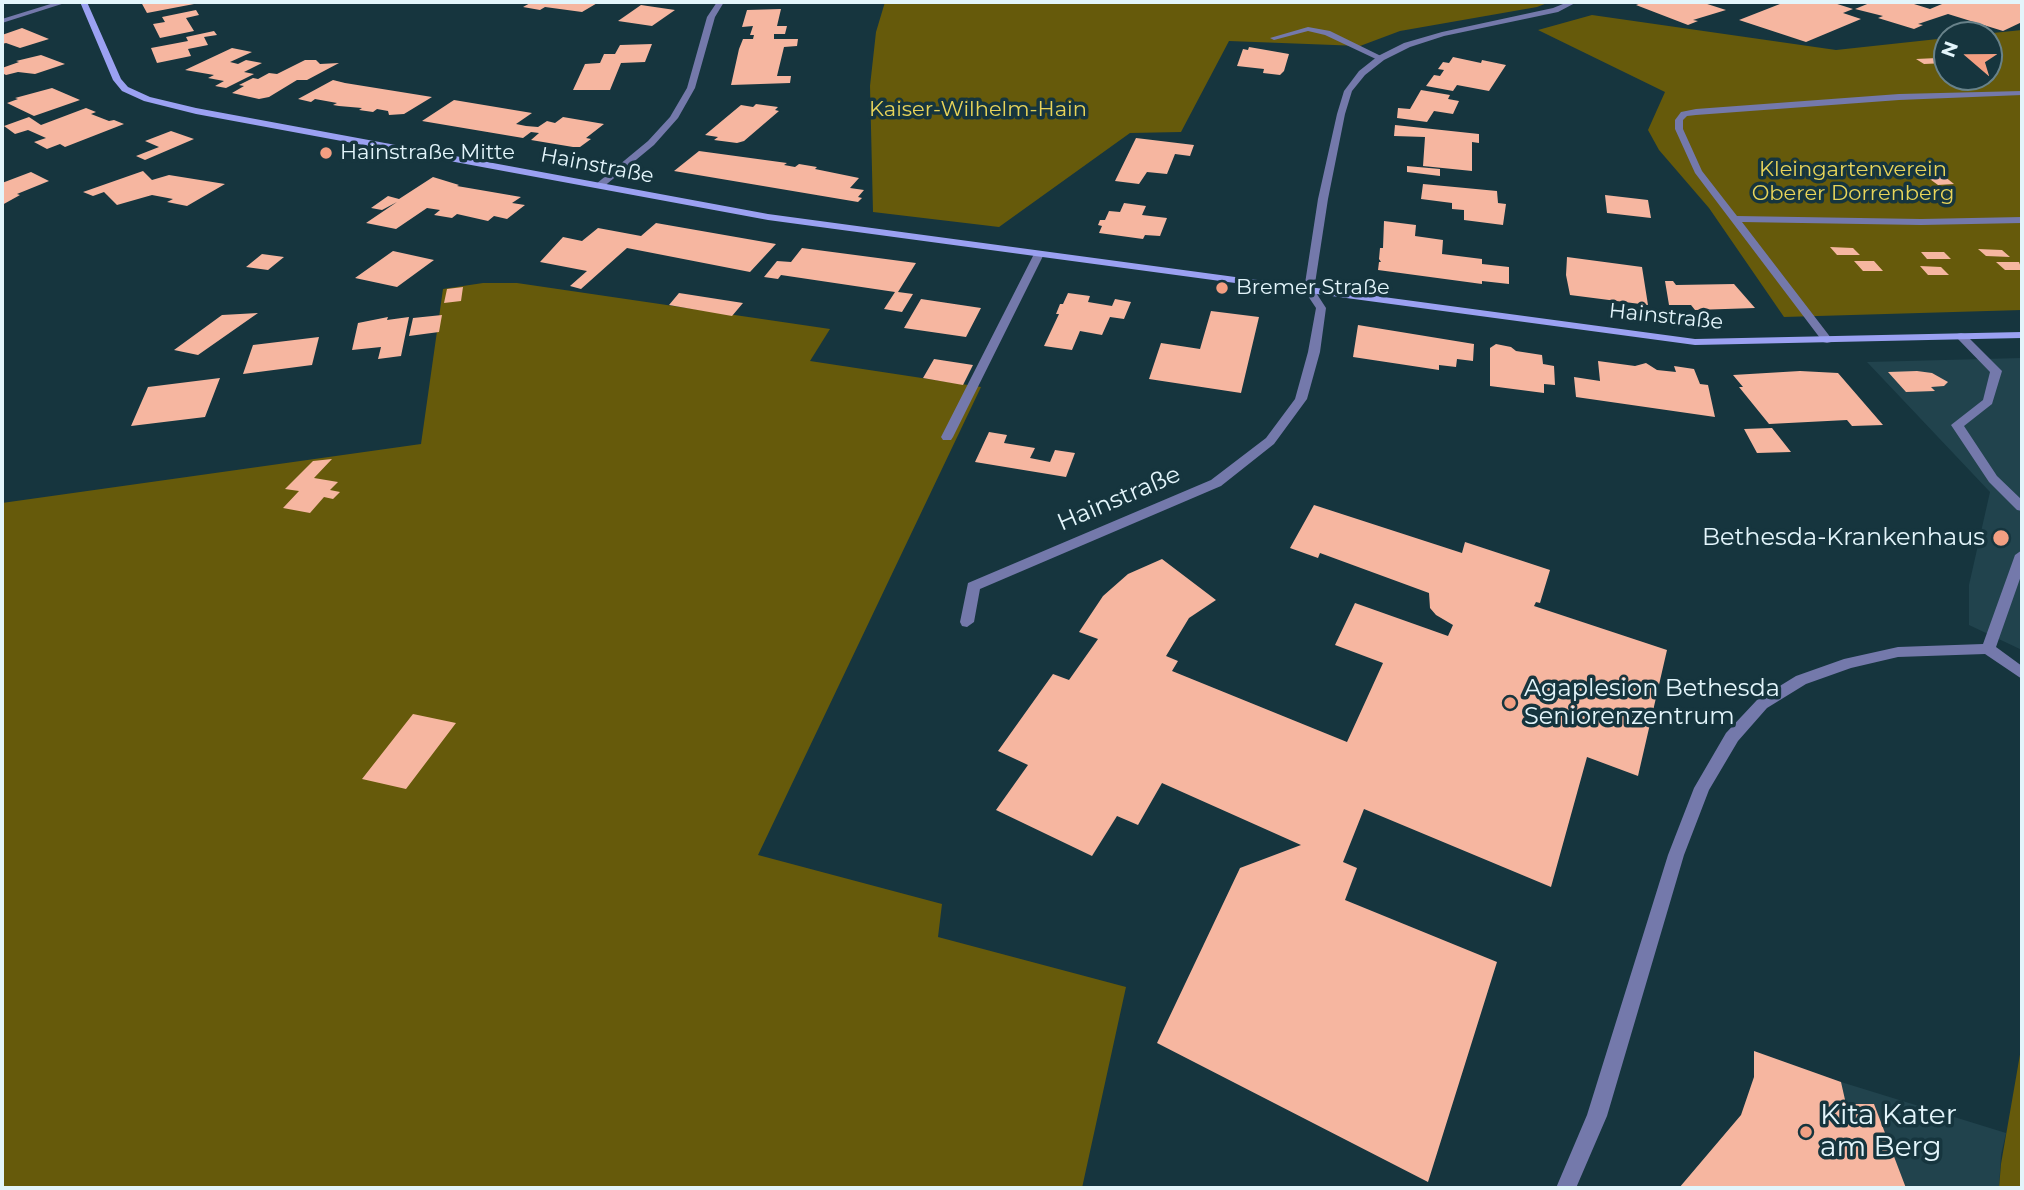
<!DOCTYPE html>
<html>
<head>
<meta charset="utf-8">
<style>
	body { margin:0 }
	#map { position:relative; width:2024px; height:1190px; overflow:hidden; background:#16353e; font-family:Montserrat,sans-serif }
	canvas { display:block }
	.frame { position:absolute; inset:0; border:4px solid #e3f5fb; pointer-events:none }
	.north { position:absolute; left:1933px; top:21px; width:70px; height:70px; box-sizing:border-box; background:#16353e; border:2px solid #68828a; border-radius:50%; rotate:290deg; font-size:19px; font-weight:700; line-height:28px; text-align:center; color:#e3f5fb }
	.north::after { content:''; display:block; margin:auto; width:24px; height:32px; background:#f39f82; clip-path:polygon(50% 0,100% 100%,50% 72%,0 100%) }
</style>
</head>
<body>
<div id="map">
<canvas width="2024" height="1190"></canvas>
<div class="frame"></div>
<div class="north">N</div>
</div>
<script>
const c = document.querySelector('canvas').getContext('2d');
c.lineJoin = 'round';
function fillPath(path, color) {
  c.fillStyle = color;
  c.fill(path, 'evenodd');
}
function toPath(rows) {
  const path = new Path2D();
  for (const r of rows) {
    path.moveTo(r[0], r[1]);
    for (let i = 2; i < r.length; i += 2) path.lineTo(r[i], r[i + 1]);
  }
  return path;
}
function stroke(path, color, width, dash) {
  c.strokeStyle = color;
  c.lineWidth = width;
  c.lineCap = dash ? 'butt' : 'round';
  c.setLineDash(dash || []);
  c.stroke(path);
}
function label(font, color, halo, rows, align = 'center') {
  c.font = font + ' Montserrat,sans-serif';
  c.lineWidth = 7;
  c.setLineDash([]);
  c.textBaseline = 'middle';
  c.strokeStyle = halo;
  c.fillStyle = color;
  for (const [text, x, y, turn = 0] of rows) {
    c.save();
    c.translate(x, y);
    c.rotate((+turn || 0) * Math.PI / 180);
    c.textAlign = isNaN(turn) ? turn : align;
    if (halo) c.strokeText(text, 0, 0);
    c.fillText(text, 0, 0);
    c.restore();
  }
}
fillPath(toPath([
	[2022,358,2022,650,1969,625,1969,585,1990,492,1867,362],
	[1841,1082,2006,1133,2001,1155,1999,1188,1906,1188,1874,1105,1846,1104]
]), '#21434d');
fillPath(toPath([
	[885,2,1550,2,1537,7,1400,31,1360,46,1229,41,1181,132,1130,133,999,227,873,212,870,86,876,32],
	[1592,15,1836,50,1947,38,1947,77,1989,77,1989,35,1973,35,2022,30,2022,310,1784,317,1709,208,1659,150,1648,130,1665,92,1538,30],
	[483,283,517,283,830,329,810,361,981,387,758,855,942,904,938,937,1126,987,1082,1188,2,1188,2,503,421,444,443,289],
	[2022,1043,2022,1188,1999,1188,2001,1164]
]), '#665a0b');
fillPath(toPath([
	[141,2,192,2,194,4,147,13],
	[532,2,599,2,582,12,545,7,540,10,523,7],
	[1644,2,1701,2,1726,10,1693,20,1698,21,1688,25,1636,5],
	[1785,2,1831,2,1853,9,1843,13,1861,19,1806,42,1739,20],
	[1872,2,1920,2,1914,4,1930,9,1942,4,1938,2,2022,2,2022,22,2003,31,1948,14,1918,24,1923,25,1914,29,1878,18,1883,16,1855,9],
	[641,5,675,10,652,26,618,21],
	[781,9,777,26,787,26,785,34,774,34,774,39,798,39,797,46,784,47,777,76,791,76,790,83,731,85,739,49,743,39,753,39,754,35,750,35,753,26,742,27,747,10],
	[196,10,199,15,186,18,194,31,160,38,153,24,165,22,162,17],
	[22,28,49,39,20,48,6,43,2,44,2,35],
	[214,31,217,35,204,37,208,45,188,49,191,56,157,63,151,48,188,41,186,37],
	[652,44,645,62,621,63,610,90,573,90,585,64,600,63,604,54,615,54,620,45],
	[1249,47,1289,54,1284,71,1280,75,1263,73,1264,69,1237,66,1243,49,1248,50],
	[232,48,252,52,230,62,238,64,246,60,262,63,244,72,254,74,226,88,215,86,224,81,208,78,214,75,185,70],
	[41,55,65,64,35,74,18,72,6,75,2,73,2,68,19,62,16,61],
	[1453,57,1481,63,1482,60,1506,65,1489,91,1457,85,1453,91,1426,86,1434,75,1440,76,1444,70,1438,69,1443,62,1449,63],
	[1937,58,1946,63,1924,64,1916,59],
	[305,60,316,60,320,64,339,63,307,80,297,80,269,97,259,99,232,93,244,86,239,85,253,78,258,79,269,73,277,74],
	[333,80,345,83,432,97,404,114,389,115,388,111,377,109,373,112,359,110,362,108,339,106,333,105,337,103,315,99,311,102,298,99],
	[52,88,80,100,34,116,7,103,18,99,15,98],
	[1421,90,1450,95,1448,99,1459,101,1453,114,1434,111,1427,122,1397,118,1398,108,1410,109],
	[454,100,532,113,516,124,526,126,538,127,547,121,555,123,563,117,604,124,586,138,591,139,580,147,573,147,531,140,539,133,531,132,523,138,422,121],
	[756,104,778,107,775,110,779,111,744,141,737,143,714,140,718,137,705,135,741,105,753,107],
	[86,108,96,112,91,114,109,121,114,120,124,124,65,147,60,144,47,149,34,142,46,138,28,130,15,134,4,126,29,117,41,125],
	[1395,125,1479,134,1479,143,1472,142,1472,171,1423,166,1425,137,1394,136],
	[171,131,194,139,145,160,136,156,159,147,145,141],
	[1136,138,1194,145,1190,156,1175,154,1167,174,1147,172,1139,184,1115,181],
	[699,151,787,163,784,165,795,167,799,164,817,167,815,169,859,178,850,188,864,190,858,197,862,198,858,202,674,171],
	[1407,166,1440,169,1440,176,1407,172],
	[143,171,152,180,169,175,225,184,187,206,167,202,173,199,152,195,117,205,104,192,93,196,83,192],
	[31,172,49,181,17,194,20,195,2,205,2,183],
	[1944,176,1954,184,1938,185,1927,177],
	[433,177,459,185,457,186,521,197,512,203,525,205,507,219,494,216,488,221,457,214,452,218,434,215,440,210,427,208,396,229,366,223,397,202,382,210,371,208,388,196,399,199],
	[1423,184,1497,191,1498,203,1506,204,1503,225,1464,220,1464,210,1452,209,1452,203,1421,199],
	[1605,195,1648,200,1651,218,1607,213],
	[1124,203,1146,206,1142,215,1167,218,1160,236,1145,235,1143,239,1099,233,1102,226,1098,225,1100,220,1105,220,1109,211,1120,212],
	[1384,221,1416,225,1415,236,1443,240,1442,254,1482,259,1482,264,1509,267,1509,284,1482,281,1482,284,1378,270,1379,262,1381,262,1379,259,1380,248,1383,248],
	[656,223,776,244,750,272,627,248,581,289,570,286,587,271,540,262,563,237,582,241,598,228,641,236],
	[1830,247,1853,248,1860,255,1837,255],
	[802,248,916,263,898,292,913,294,902,312,884,309,895,292,781,275,778,279,764,277,777,261,791,262],
	[1978,249,2002,250,2010,257,1986,256],
	[393,251,434,260,397,287,355,278],
	[1921,252,1944,252,1951,259,1927,259],
	[262,254,284,257,268,270,246,267],
	[1567,257,1642,267,1648,305,1570,295,1566,275],
	[1854,261,1874,261,1883,271,1863,271],
	[1996,262,2019,262,2022,270,2005,270],
	[1920,266,1941,267,1949,275,1928,275],
	[1665,281,1673,281,1676,285,1734,284,1755,308,1695,310,1691,305,1669,305],
	[463,287,461,301,444,303,447,289],
	[679,293,743,303,732,316,669,305],
	[1068,293,1090,296,1088,302,1112,306,1115,299,1131,302,1124,319,1110,317,1102,335,1080,331,1072,350,1044,346,1059,314,1056,314,1060,304,1063,304],
	[921,299,981,308,966,337,904,328],
	[1211,311,1259,317,1241,393,1149,379,1161,343,1200,349],
	[258,313,198,355,174,350,222,315],
	[442,315,439,332,409,336,413,318],
	[388,317,387,320,409,317,401,356,378,359,381,347,352,350,358,323],
	[1358,325,1474,344,1473,361,1457,359,1456,367,1439,365,1439,370,1353,357],
	[319,337,312,365,243,374,253,345],
	[1496,344,1511,347,1516,351,1542,355,1543,364,1554,366,1555,385,1544,384,1544,393,1490,386,1490,348],
	[934,359,973,365,963,385,923,378],
	[1598,361,1635,366,1646,363,1657,370,1676,372,1674,366,1694,369,1700,384,1708,385,1715,417,1576,397,1574,377,1600,381],
	[1800,371,1838,373,1883,425,1852,426,1847,420,1769,424,1739,387,1743,387,1733,375],
	[1917,371,1932,373,1948,382,1944,386,1931,387,1935,391,1906,392,1888,372],
	[220,378,205,417,131,426,148,387],
	[1772,428,1791,452,1757,453,1744,429],
	[989,432,1007,435,1004,443,1035,448,1030,458,1050,462,1055,450,1075,453,1066,477,975,462],
	[332,459,314,478,338,482,330,490,340,492,333,499,324,497,310,513,283,508,299,491,285,489,313,461],
	[1314,505,1462,553,1465,542,1550,570,1540,603,1536,602,1534,606,1667,650,1638,776,1587,757,1551,887,1364,809,1343,862,1357,868,1345,900,1497,962,1428,1182,1157,1043,1240,868,1301,845,1162,783,1138,825,1117,816,1092,856,996,810,1028,765,998,751,1053,674,1069,680,1098,639,1079,632,1103,596,1128,574,1162,559,1216,600,1189,618,1166,656,1178,661,1172,671,1347,742,1383,663,1335,645,1355,603,1448,636,1453,625,1436,615,1430,608,1429,593,1320,553,1318,558,1290,548],
	[413,714,456,723,406,789,362,779],
	[1754,1051,1841,1082,1846,1104,1874,1104,1906,1188,1679,1188,1741,1115,1754,1077]
]), '#f6b6a0');
fillPath(toPath([
	[1308,27,1330,31,1385,58,1378,60,1325,35,1308,31,1274,40,1270,38,1308,27],
	[2022,91,2022,95,1899,100,1696,115,1687,116,1683,120,1683,129,1702,171,1737,216,1921,219,2022,217,2022,223,1921,225,1742,222,1831,338,1831,342,1827,343,1823,342,1695,173,1675,129,1675,120,1681,112,1696,109,1899,94,2022,91],
	[1039,251,1044,254,953,437,951,440,943,440,941,437,1034,254,1039,251],
	[1309,287,1313,288,1326,308,1320,352,1307,399,1274,444,1221,486,980,589,974,622,967,627,962,626,960,622,968,583,1211,480,1266,438,1295,399,1308,352,1316,308,1304,290,1309,287],
	[1961,333,1965,334,2002,371,1992,404,1964,426,1997,476,2022,500,2022,511,2017,510,1989,482,1951,425,1983,400,1990,372,1957,338,1957,334,1961,333],
	[2022,550,2022,573,1996,647,2022,666,2022,679,1985,654,1898,657,1851,668,1806,684,1767,708,1738,741,1709,790,1684,855,1607,1116,1576,1188,1556,1188,1587,1115,1668,855,1694,788,1726,733,1757,700,1796,676,1844,659,1898,647,1983,644,2015,555,2022,550]
]), '#7479ab');
fillPath(toPath([
	[57,2,68,2,2,23,2,19,57,2],
	[717,2,724,2,715,17,695,88,678,118,654,145,602,188,596,188,596,184,648,141,670,117,687,88,707,17,717,2],
	[1568,2,1577,2,1558,12,1444,36,1410,47,1384,60,1365,75,1352,91,1345,114,1328,199,1314,290,1313,292,1305,292,1304,290,1318,199,1337,114,1344,91,1359,71,1378,56,1404,43,1442,32,1553,8,1568,2]
]), '#7479ab');
fillPath(toPath([
	[80,2,87,2,121,79,128,87,150,97,196,108,768,214,1695,339,2022,332,2022,338,1695,345,768,220,196,114,144,101,122,91,113,80,80,2]
]), '#9ba1f2');
for (const [x, y, r, color] of [
	[326,153,7,"#f39f82"],
	[1222,288,7,"#f39f82"],
	[2001,538,9,"#f39f82"],
	[1510,703,7,"#f39f82"],
	[1806,1132,7,"#f39f82"]
]) {
  const dot = new Path2D();
  dot.arc(x, y, r, 0, 2 * Math.PI);
  c.fillStyle = color;
  c.fill(dot);
  stroke(dot, '#16353e', 2.5);
}
label('21px', '#e8d45a', '#16353e', [
	["Kaiser-Wilhelm-Hain",978,110],
	["Kleingartenverein",1853,170],
	["Oberer Dorrenberg",1853,194]
]);
label('21px', '#e3f5fb', '#16353e', [
	["Hainstraße Mitte",340,153],
	["Bremer Straße",1236,288]
], 'left');
label('21px', '#e3f5fb', '#16353e', [
	["Hainstraße",597,166,11],
	["Hainstraße",1666,317,6]
]);
label('24px', '#e3f5fb', '#16353e', [
	["Hainstraße",1119,499,-23]
]);
label('24px', '#e3f5fb', '#16353e', [
	["Bethesda-Krankenhaus",1985,538],
	["Agaplesion Bethesda",1524,689,"left"],
	["Seniorenzentrum",1524,717,"left"]
], 'right');
label('28px', '#e3f5fb', '#16353e', [
	["Kita Kater",1820,1116],
	["am Berg",1820,1148]
], 'left');
</script>
</body>
</html>
